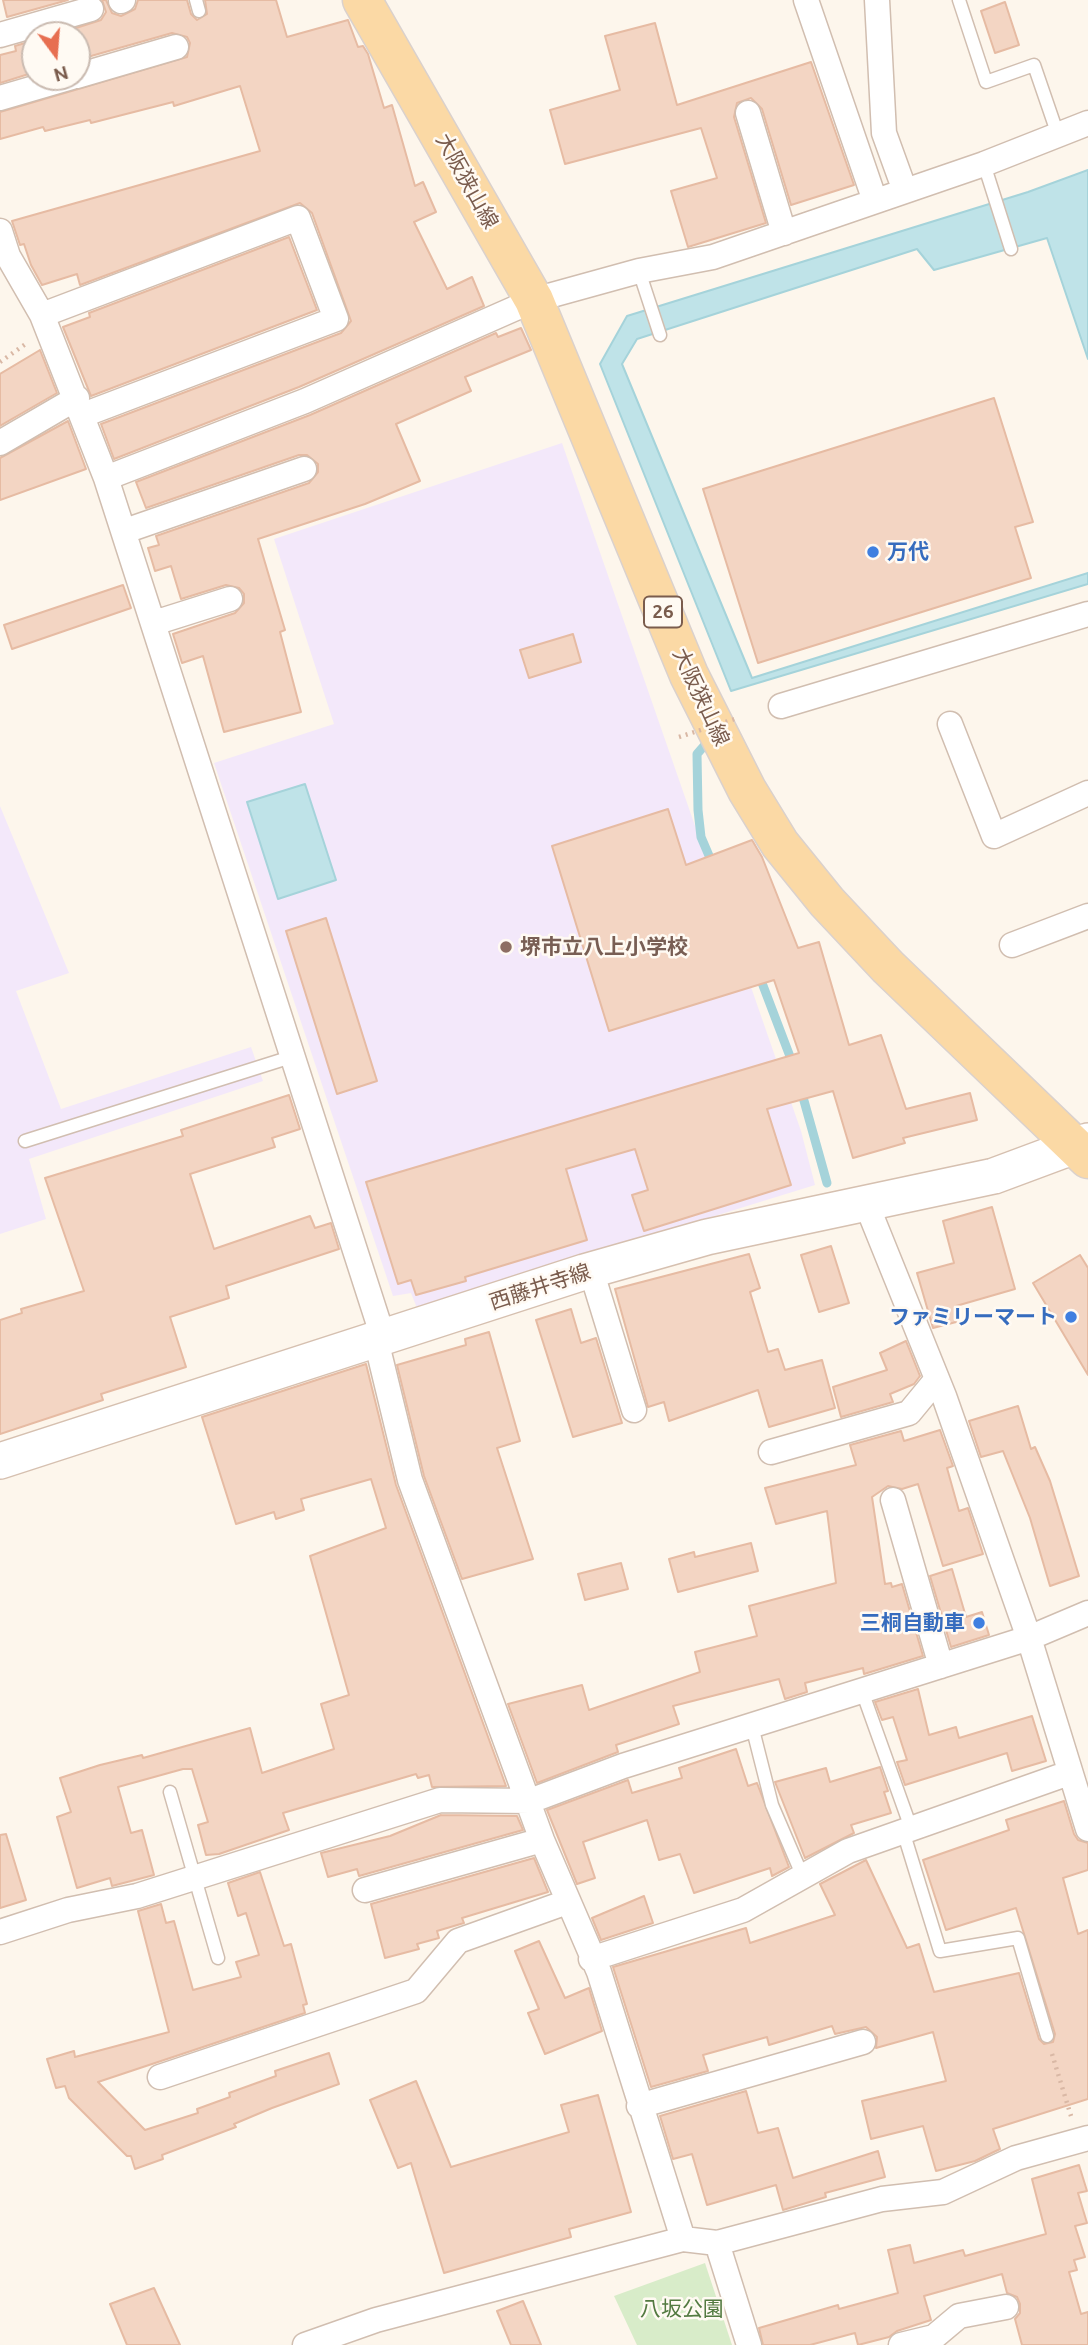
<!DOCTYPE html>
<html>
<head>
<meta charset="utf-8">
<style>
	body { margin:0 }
	#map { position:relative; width:1088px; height:2345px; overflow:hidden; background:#fdf6ec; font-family:Ubuntu,sans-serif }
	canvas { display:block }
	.north { position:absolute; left:21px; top:21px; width:70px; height:70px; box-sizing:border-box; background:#fffaf3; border:2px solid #cabbb1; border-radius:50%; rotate:164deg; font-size:19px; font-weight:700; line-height:28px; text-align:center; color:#7a5c4d }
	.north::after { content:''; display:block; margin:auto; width:24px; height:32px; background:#e76f51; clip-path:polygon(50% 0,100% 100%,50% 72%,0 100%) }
</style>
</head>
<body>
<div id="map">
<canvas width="1088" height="2345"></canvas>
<div class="north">N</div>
</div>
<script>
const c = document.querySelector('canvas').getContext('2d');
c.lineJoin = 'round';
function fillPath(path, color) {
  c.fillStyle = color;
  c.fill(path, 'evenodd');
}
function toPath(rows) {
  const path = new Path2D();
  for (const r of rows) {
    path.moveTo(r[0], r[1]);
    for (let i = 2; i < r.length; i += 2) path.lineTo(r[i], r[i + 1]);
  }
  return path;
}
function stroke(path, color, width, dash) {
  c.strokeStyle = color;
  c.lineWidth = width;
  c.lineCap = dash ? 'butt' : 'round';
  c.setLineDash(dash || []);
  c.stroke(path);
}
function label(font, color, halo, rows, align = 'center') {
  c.font = font + ' Ubuntu,"Noto Sans JP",sans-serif';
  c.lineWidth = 5;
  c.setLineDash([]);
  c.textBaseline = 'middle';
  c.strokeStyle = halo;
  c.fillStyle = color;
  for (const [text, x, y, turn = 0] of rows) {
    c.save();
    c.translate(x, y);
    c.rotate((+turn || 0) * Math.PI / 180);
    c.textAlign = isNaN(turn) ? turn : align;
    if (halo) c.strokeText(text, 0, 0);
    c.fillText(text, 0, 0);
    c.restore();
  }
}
fillPath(toPath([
	[562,443,801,1131,815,1185,417,1308,411,1293,393,1296,214,763,334,724,274,539],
	[0,806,69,973,16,991,61,1109,251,1047,263,1081,29,1159,46,1219,0,1234]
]), '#f3e8fa');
fillPath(toPath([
	[705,2263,732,2345,637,2345,614,2296]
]), '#d8ecc9');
const water = toPath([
	[1088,170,1088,359,1047,238,934,270,917,249,637,339,622,364,752,678,1088,573,1088,584,731,691,600,364,627,316,1028,192,1088,170],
	[305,784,336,880,278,899,247,802,305,784]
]);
fillPath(water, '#bfe3e8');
stroke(water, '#a5d3da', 2);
stroke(toPath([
	[704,746,697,754,698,810,701,837,713,865],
	[759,975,794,1067],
	[801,1090,827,1183]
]), '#a5d3da', 9);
const building = toPath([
	[3,0,68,0,7,17,3,0],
	[102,0,106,0,112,13,121,16,135,9,138,0,187,0,191,14,197,20,207,14,205,0,276,0,287,37,348,20,358,47,363,46,368,54,384,108,392,105,415,186,423,182,436,212,414,222,447,289,472,277,484,306,299,387,114,459,101,424,341,333,351,321,312,213,300,203,80,285,77,274,42,285,31,265,24,244,20,245,12,221,260,151,240,86,174,106,173,102,91,123,90,120,45,131,43,127,0,139,0,112,187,57,190,43,187,37,172,33,77,60,77,35,54,35,101,20,106,12,102,0],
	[1005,2,1019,45,995,53,981,11,1005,2],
	[655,23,677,105,811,62,854,185,791,205,762,109,751,98,737,103,734,117,766,223,688,247,671,191,717,178,701,128,565,164,550,110,620,90,605,36,655,23],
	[35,40,35,72,0,83,0,55,16,51,15,46,35,40],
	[289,237,317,310,91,396,63,327,90,317,89,313,289,237],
	[521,328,531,350,465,377,471,391,396,424,420,481,365,504,258,539,285,630,280,632,301,712,224,732,203,656,182,663,173,634,235,613,244,603,244,594,239,588,226,585,181,599,171,566,155,571,148,548,159,545,156,536,309,483,318,472,318,464,307,455,299,455,146,508,136,482,310,415,496,333,498,337,521,328],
	[40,350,57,393,0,426,0,374,40,350],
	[994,398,1033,522,1015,527,1031,578,758,663,703,489,994,398],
	[68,421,86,469,0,500,0,458,68,421],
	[123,585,131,608,12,649,4,625,123,585],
	[573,634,581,662,529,678,520,650,573,634],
	[668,809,686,865,752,840,762,857,798,948,819,942,849,1045,881,1035,906,1109,970,1093,977,1120,903,1138,905,1143,853,1158,833,1091,767,1109,791,1185,644,1231,632,1195,648,1190,635,1149,566,1169,587,1240,465,1277,466,1281,416,1295,411,1280,398,1284,366,1182,799,1053,774,980,609,1031,552,846,668,809],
	[326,918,377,1081,337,1094,286,931,326,918],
	[289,1095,300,1129,272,1138,275,1147,190,1174,214,1249,310,1216,315,1228,331,1223,339,1249,226,1286,229,1298,170,1317,186,1367,101,1394,103,1400,0,1434,0,1320,22,1313,21,1309,84,1291,45,1178,183,1136,181,1130,289,1095],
	[992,1207,1015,1289,956,1306,960,1321,933,1328,917,1273,954,1263,943,1221,992,1207],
	[831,1246,849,1303,819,1312,801,1255,831,1246],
	[749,1254,760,1288,750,1292,768,1352,778,1349,785,1370,822,1360,835,1408,769,1427,758,1390,669,1421,664,1402,648,1407,615,1289,749,1254],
	[1080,1255,1088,1268,1088,1375,1033,1283,1080,1255],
	[571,1309,581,1343,596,1338,622,1423,573,1437,536,1320,571,1309],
	[489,1332,520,1441,497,1448,533,1559,462,1579,424,1476,397,1365,466,1345,465,1339,489,1332],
	[906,1341,920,1376,914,1384,890,1394,893,1402,841,1417,833,1387,887,1370,880,1353,906,1341],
	[366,1364,396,1485,506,1786,432,1787,429,1775,418,1778,416,1774,283,1813,289,1830,219,1854,206,1855,198,1825,208,1822,192,1769,183,1769,118,1787,131,1833,142,1830,154,1875,112,1886,110,1878,77,1888,57,1817,71,1812,60,1778,100,1765,142,1755,143,1758,250,1728,262,1773,334,1749,321,1704,349,1695,310,1556,386,1528,371,1479,301,1499,304,1510,276,1519,274,1512,236,1524,202,1417,366,1364],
	[1018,1406,1031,1449,1035,1447,1050,1481,1079,1576,1050,1586,1030,1518,1003,1451,981,1457,969,1421,1018,1406],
	[940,1430,953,1466,947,1468,959,1511,968,1508,983,1554,943,1566,918,1484,902,1489,888,1486,872,1497,885,1584,891,1583,892,1587,902,1584,923,1656,864,1674,863,1668,805,1683,807,1692,785,1699,779,1679,673,1706,679,1724,616,1745,618,1752,537,1783,508,1704,582,1685,589,1710,700,1672,695,1652,757,1636,749,1606,836,1583,827,1511,776,1524,765,1488,856,1465,850,1445,901,1431,904,1441,940,1430],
	[751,1543,758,1571,678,1592,669,1559,694,1552,695,1557,751,1543],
	[621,1563,628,1589,585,1600,578,1574,621,1563],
	[952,1569,966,1617,982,1612,989,1635,951,1647,930,1576,952,1569],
	[918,1689,929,1735,956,1727,959,1738,1032,1716,1046,1761,1012,1771,1007,1753,905,1785,897,1762,907,1760,893,1717,882,1720,875,1702,918,1689],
	[736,1749,748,1786,757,1783,789,1867,772,1876,770,1868,694,1893,680,1854,659,1860,647,1820,583,1842,595,1878,577,1884,547,1810,628,1780,632,1793,682,1778,679,1768,736,1749],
	[880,1767,888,1791,884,1792,891,1813,851,1825,854,1833,805,1858,775,1782,826,1768,830,1782,880,1767],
	[1064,1801,1074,1834,1078,1840,1088,1843,1088,1870,1063,1878,1078,1934,1088,1930,1088,2099,993,2129,1000,2149,975,2161,936,2171,923,2126,871,2139,862,2101,946,2081,933,2032,876,2048,877,2037,866,2027,835,2034,832,2026,769,2045,767,2037,703,2055,708,2071,651,2087,613,1967,746,1928,750,1943,835,1915,820,1884,866,1860,907,1948,919,1944,934,1992,1019,1973,1039,2039,1044,2044,1053,2042,1055,2034,1016,1908,946,1930,923,1860,1009,1830,1006,1820,1064,1801],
	[441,1815,517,1816,523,1830,359,1876,357,1869,328,1877,321,1853,390,1836,441,1815],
	[6,1834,26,1900,0,1908,0,1835,6,1834],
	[534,1858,548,1892,462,1918,464,1923,437,1931,439,1938,417,1944,419,1949,385,1958,371,1904,534,1858],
	[260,1872,284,1946,291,1944,307,2004,303,2005,305,2013,98,2082,145,2130,198,2113,197,2109,230,2097,229,2093,276,2076,275,2071,329,2053,339,2084,272,2108,234,2124,236,2127,162,2155,163,2159,135,2169,131,2156,127,2156,69,2098,65,2086,56,2088,47,2059,74,2051,75,2057,169,2032,138,1911,161,1904,166,1923,174,1921,193,1990,241,1977,236,1962,259,1955,246,1913,238,1916,228,1883,260,1872],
	[644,1896,653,1923,601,1940,592,1918,644,1896],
	[539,1941,565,1998,589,1988,602,2031,545,2054,528,2013,539,2009,515,1951,539,1941],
	[416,2081,451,2167,569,2132,561,2105,598,2095,631,2212,569,2229,571,2237,444,2273,411,2163,398,2168,370,2100,416,2081],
	[746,2091,758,2133,778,2128,793,2178,878,2151,885,2177,825,2193,826,2197,783,2210,776,2185,707,2205,692,2154,673,2159,660,2116,746,2091],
	[1079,2165,1087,2191,1078,2193,1087,2223,1075,2226,1085,2257,1074,2260,1077,2270,1069,2272,1081,2314,1088,2312,1088,2345,1022,2345,1015,2319,1020,2313,1020,2304,1017,2297,1007,2293,1002,2274,924,2296,931,2320,897,2331,889,2337,858,2345,855,2333,810,2345,763,2345,759,2328,838,2305,839,2309,898,2293,888,2250,910,2245,914,2263,963,2250,965,2256,1046,2234,1032,2179,1079,2165],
	[154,2288,180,2345,127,2345,110,2304,154,2288],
	[523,2301,541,2345,511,2345,497,2311,523,2301]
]);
fillPath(building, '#f3d5c3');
stroke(building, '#e6bba3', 2);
const service = toPath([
	[196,0,199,11],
	[959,0,986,82,1034,65,1058,135],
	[984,164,1011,249],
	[639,271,660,335],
	[25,1141,291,1057],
	[862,1691,911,1828],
	[752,1726,772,1805,803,1877],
	[170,1792,218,1958],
	[903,1831,940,1951,1018,1938,1047,2036]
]);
const minor = toPath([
	[806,0,875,201],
	[877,0,884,133,905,191],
	[121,1,123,0],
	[0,35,91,9],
	[77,76,176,47],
	[0,98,72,77],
	[748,113,784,233],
	[0,231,8,256,42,315,106,478,383,1337],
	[42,315,298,218,336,319,83,415],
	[0,443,77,398],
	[106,478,305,401,534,300,639,271,713,257,984,164,1088,123],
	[125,531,304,469],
	[154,623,230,599],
	[781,706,1088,614],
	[950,724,994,836,1088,793],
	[1012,945,1088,916],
	[866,1203,944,1396,1029,1638,1088,1829],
	[591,1270,634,1410],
	[376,1340,410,1480,542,1840,599,1972,683,2239],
	[771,1452,909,1413,937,1379],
	[893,1500,941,1666],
	[365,1890,542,1840],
	[0,1932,68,1910,137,1896,440,1800,530,1801,623,1766,1029,1638,1088,1613],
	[591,1959,743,1910,848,1851,1069,1773],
	[160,2077,416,1991,458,1941,567,1902],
	[639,2106,863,2042],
	[717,2243,749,2345],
	[305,2345,376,2320,683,2239,717,2243,882,2199,943,2192,1016,2158,1088,2138],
	[901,2345,934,2337,959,2316,1006,2307]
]);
const secondary = toPath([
	[0,1461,584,1272,707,1237,994,1176,1088,1141]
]);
const primary = toPath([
	[362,0,534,300,689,675,747,790,780,844,827,902,888,967,1088,1159]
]);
stroke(service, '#d1beb0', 15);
stroke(minor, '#d1beb0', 27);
stroke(secondary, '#d6c0b0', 38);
stroke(primary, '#dad1cd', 41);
stroke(toPath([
	[0,362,27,343],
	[1052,2054,1071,2116]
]), '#d9b8a5', 4.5, [2, 5]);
stroke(service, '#fff', 12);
stroke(minor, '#fff', 24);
stroke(secondary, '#fff', 35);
stroke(primary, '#fbd9a5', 38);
stroke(toPath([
	[679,737,738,718]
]), '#d9b8a5', 4.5, [2, 5]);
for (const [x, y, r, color] of [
	[873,552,7,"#3f7fe0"],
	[506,947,7,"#8d6e63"],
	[1071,1317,7,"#3f7fe0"],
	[979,1623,7,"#3f7fe0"]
]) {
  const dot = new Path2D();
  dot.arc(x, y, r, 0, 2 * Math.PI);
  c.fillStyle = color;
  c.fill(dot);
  stroke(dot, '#fffaf3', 2.5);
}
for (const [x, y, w] of [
	[663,612,38]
]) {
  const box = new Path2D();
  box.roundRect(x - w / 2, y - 15.5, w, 31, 5);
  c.fillStyle = '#fffaf3';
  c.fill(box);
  stroke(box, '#7a5c4d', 2);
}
label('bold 19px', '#7a5c4d', null, [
	["26",663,612]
]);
label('21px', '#7a5c4d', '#fffaf3', [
	["大阪狭山線",467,181,61],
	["大阪狭山線",701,697,65],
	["西藤井寺線",540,1287,-18]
]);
label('bold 21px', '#366cbe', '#fffaf3', [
	["万代",887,552,"left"],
	["ファミリーマート",1057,1317],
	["三桐自動車",965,1623]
], 'right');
label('bold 21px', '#785e54', '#fffaf3', [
	["堺市立八上小学校",520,947]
], 'left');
label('21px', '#537a41', '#fffaf3', [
	["八坂公園",682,2309]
]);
</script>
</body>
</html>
